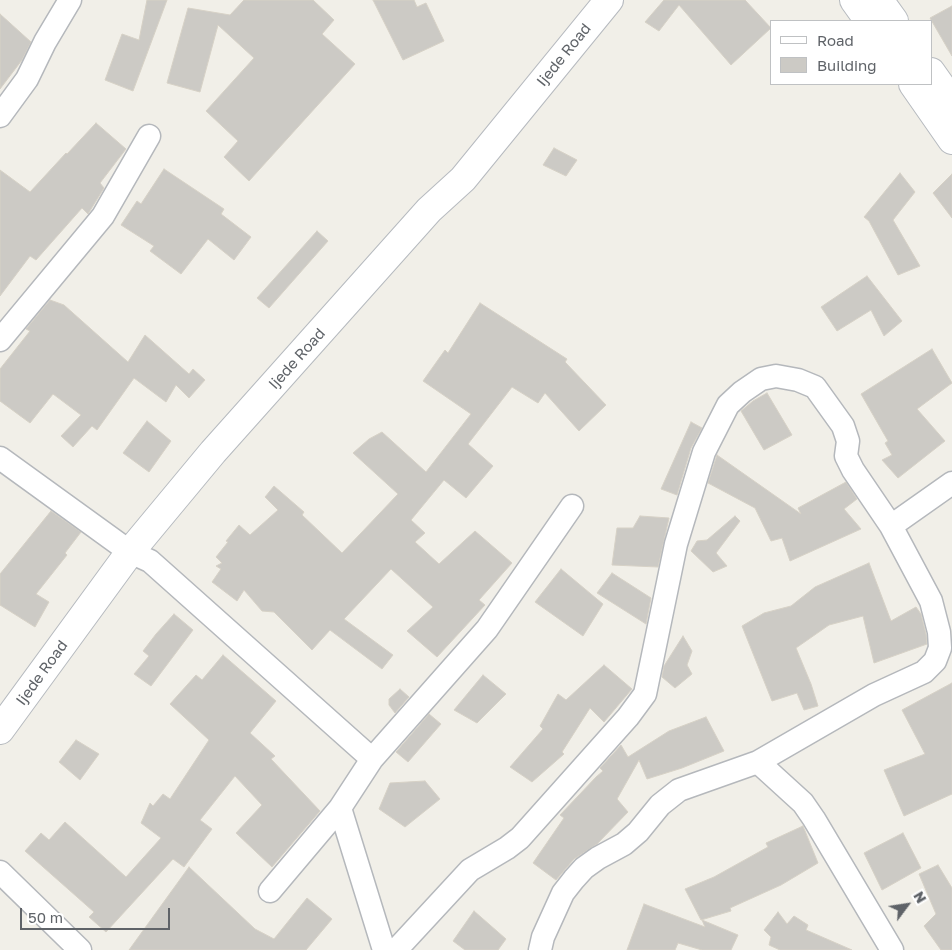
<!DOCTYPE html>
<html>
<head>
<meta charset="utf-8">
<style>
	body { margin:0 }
	#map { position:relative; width:952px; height:950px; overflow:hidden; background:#f1efe8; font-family:"Golos Text",sans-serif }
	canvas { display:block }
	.legend { position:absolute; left:770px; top:20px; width:162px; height:65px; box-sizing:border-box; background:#fff; border:1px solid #bfc1c3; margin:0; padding:6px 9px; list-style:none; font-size:15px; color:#5f6368 }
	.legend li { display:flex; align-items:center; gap:10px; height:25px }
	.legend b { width:25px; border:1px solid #bfc1c3 }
	.north { position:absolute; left:882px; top:880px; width:50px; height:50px; -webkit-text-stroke:4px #fff; paint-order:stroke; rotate:59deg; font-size:14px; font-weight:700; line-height:20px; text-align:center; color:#5f6368 }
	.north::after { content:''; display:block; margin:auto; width:18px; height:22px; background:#5f6368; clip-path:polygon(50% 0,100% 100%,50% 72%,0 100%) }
	.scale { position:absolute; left:20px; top:908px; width:150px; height:22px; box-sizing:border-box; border:2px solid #5f6368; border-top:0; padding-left:6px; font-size:15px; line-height:18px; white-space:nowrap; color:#5f6368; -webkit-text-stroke:4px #fff; paint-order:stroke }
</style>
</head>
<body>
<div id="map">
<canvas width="952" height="950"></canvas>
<ul class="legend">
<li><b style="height:6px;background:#fff"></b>Road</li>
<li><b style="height:14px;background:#cccac5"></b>Building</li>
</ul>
<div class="north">N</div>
<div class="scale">50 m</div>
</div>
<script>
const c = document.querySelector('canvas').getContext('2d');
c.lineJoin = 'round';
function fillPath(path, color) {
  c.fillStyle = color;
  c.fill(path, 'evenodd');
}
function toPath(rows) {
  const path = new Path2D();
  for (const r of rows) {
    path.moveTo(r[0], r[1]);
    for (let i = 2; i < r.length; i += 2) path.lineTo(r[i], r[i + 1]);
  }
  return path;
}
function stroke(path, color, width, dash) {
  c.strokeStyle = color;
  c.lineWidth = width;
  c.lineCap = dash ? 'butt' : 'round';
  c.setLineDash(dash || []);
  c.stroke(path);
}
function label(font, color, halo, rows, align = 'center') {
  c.font = font + ' "Golos Text",sans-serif';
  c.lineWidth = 5;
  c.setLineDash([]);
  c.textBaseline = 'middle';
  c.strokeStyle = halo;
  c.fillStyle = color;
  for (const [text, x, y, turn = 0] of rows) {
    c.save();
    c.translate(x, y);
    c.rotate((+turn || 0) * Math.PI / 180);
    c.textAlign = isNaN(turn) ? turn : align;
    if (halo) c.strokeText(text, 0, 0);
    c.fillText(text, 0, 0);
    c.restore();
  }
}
const building = toPath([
	[147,0,167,0,133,91,105,80,122,34,139,40,147,0],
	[244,0,313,0,334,20,322,34,355,64,249,181,224,157,238,141,206,111,254,58,218,25,200,92,167,83,188,8,230,15,244,0],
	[373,0,414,0,417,7,426,3,444,41,403,60,373,0],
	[664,0,745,0,771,28,731,65,679,5,659,31,645,22,664,0],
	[952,6,952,56,930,18,952,6],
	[0,14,31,42,22,60,0,89,0,14],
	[96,123,126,149,100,183,104,188,88,214,82,208,36,260,30,256,0,296,0,170,30,192,66,153,67,154,96,123],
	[554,148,577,160,566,176,543,165,554,148],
	[164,169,224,209,221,214,251,237,234,260,208,239,181,274,150,251,154,246,121,225,137,201,141,204,164,169],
	[900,173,915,192,893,220,920,266,898,275,869,221,864,217,900,173],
	[952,174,952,218,933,193,952,174],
	[317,231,328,241,269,308,257,298,317,231],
	[867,276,902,321,884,336,871,310,837,331,821,307,867,276],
	[50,300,64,305,128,362,145,335,189,374,193,369,205,380,189,398,176,385,166,402,134,378,97,430,92,426,73,447,61,436,81,415,53,394,30,423,0,401,0,369,30,331,26,329,50,300],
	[480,303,567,359,565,362,606,405,579,431,545,393,538,403,512,387,468,444,493,466,466,498,444,480,411,520,425,533,415,542,439,564,475,531,512,563,479,600,485,605,437,657,407,631,433,607,391,569,344,619,393,655,382,669,330,630,312,650,274,612,262,611,244,590,237,601,212,582,221,569,216,566,222,563,216,557,228,542,226,541,239,525,250,535,278,510,265,497,274,486,304,512,302,515,342,553,398,494,353,453,369,439,382,432,426,472,471,414,423,381,445,350,448,353,480,303],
	[932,349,952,383,917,409,945,441,898,478,882,460,892,455,885,443,888,441,861,394,932,349],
	[767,393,792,435,764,450,741,411,753,401,767,393],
	[147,421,171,441,149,472,123,453,147,421],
	[691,422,702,428,691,448,677,495,661,489,691,422],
	[717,455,801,514,798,508,846,482,857,499,844,509,861,529,790,561,782,538,771,541,755,508,708,483,717,455],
	[51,511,81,532,65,553,67,555,36,594,49,602,35,627,0,605,0,574,51,511],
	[640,516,669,518,658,567,612,565,617,528,633,528,640,516],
	[735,516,740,521,716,553,727,566,713,572,691,551,697,541,707,540,735,516],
	[869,563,891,621,916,607,921,614,926,634,927,644,874,663,863,616,829,625,796,648,811,684,818,706,804,710,797,693,772,701,742,626,764,613,791,606,815,587,869,563],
	[561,569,603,604,583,636,535,602,561,569],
	[612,573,651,598,646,624,597,593,612,573],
	[174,614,193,630,151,686,134,674,149,656,143,651,156,634,174,614],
	[683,636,692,651,687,665,692,674,675,688,662,677,664,666,683,636],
	[223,655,276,701,250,733,275,756,271,759,320,811,272,867,236,833,262,805,235,776,200,820,212,829,184,867,173,859,106,932,89,917,94,912,25,851,41,833,49,840,65,822,126,877,161,838,141,823,150,803,153,806,163,794,170,799,209,740,170,704,196,675,202,680,223,655],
	[604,665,632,689,604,722,590,708,562,752,564,754,532,782,510,767,543,729,540,726,558,694,566,700,604,665],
	[483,675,506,694,477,723,454,710,483,675],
	[952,683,952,794,904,816,884,770,925,754,902,710,952,683],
	[400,689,409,697,395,713,389,705,389,699,400,689],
	[429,714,441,724,408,762,396,752,429,714],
	[706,717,724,751,682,768,647,779,639,760,617,799,628,812,597,844,574,859,556,880,533,863,564,818,560,815,596,777,603,771,600,768,621,745,628,757,669,731,706,717],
	[76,740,99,754,80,780,59,762,76,740],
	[425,781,440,799,405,827,379,809,390,783,425,781],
	[803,826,818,863,781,885,730,908,731,911,701,920,685,889,714,877,768,847,766,843,803,826],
	[903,833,921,868,882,890,864,853,903,833],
	[938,865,952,888,952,950,941,950,924,926,936,914,919,874,938,865],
	[189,867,255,929,274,939,307,898,332,919,306,950,129,950,189,867],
	[644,904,705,927,702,920,738,935,731,950,702,950,678,943,675,950,627,950,644,904],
	[474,911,506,939,498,950,465,950,453,941,474,911],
	[778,912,787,924,794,916,808,925,806,930,852,950,780,950,769,945,771,937,764,930,778,912]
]);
fillPath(building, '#cccac5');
stroke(building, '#d6d1c6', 1);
const street = toPath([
	[0,116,27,79,45,42,70,0],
	[0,340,103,216,149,136],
	[0,458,130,552,150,561,372,759],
	[891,526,952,483],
	[758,762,803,803,814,819,892,950],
	[340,808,384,950],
	[0,872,80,950],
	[270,891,340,808,372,759,487,629,572,506],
	[396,950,470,870,507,848,520,838,628,717,645,694,676,544,704,452,728,405,742,392,761,379,776,376,798,380,815,387,843,426,848,441,846,456,853,470,891,526,931,601,939,632,940,648,935,661,924,672,874,695,758,762,679,790,660,805,638,832,624,844,598,858,584,868,574,879,563,893,543,937,540,950]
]);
const secondary = toPath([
	[854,0,869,21],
	[879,0,894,21],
	[931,72,952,102],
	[913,84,952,140],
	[0,730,130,552,213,452,429,210,463,179,609,0]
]);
stroke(street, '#b5b8bc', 25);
stroke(secondary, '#b6babf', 30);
stroke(street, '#fff', 22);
stroke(secondary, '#fff', 28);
label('15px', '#5f6368', '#fff', [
	["Ijede Road",564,55,-51],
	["Ijede Road",297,359,-48],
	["Ijede Road",42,673,-54]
]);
</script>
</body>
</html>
